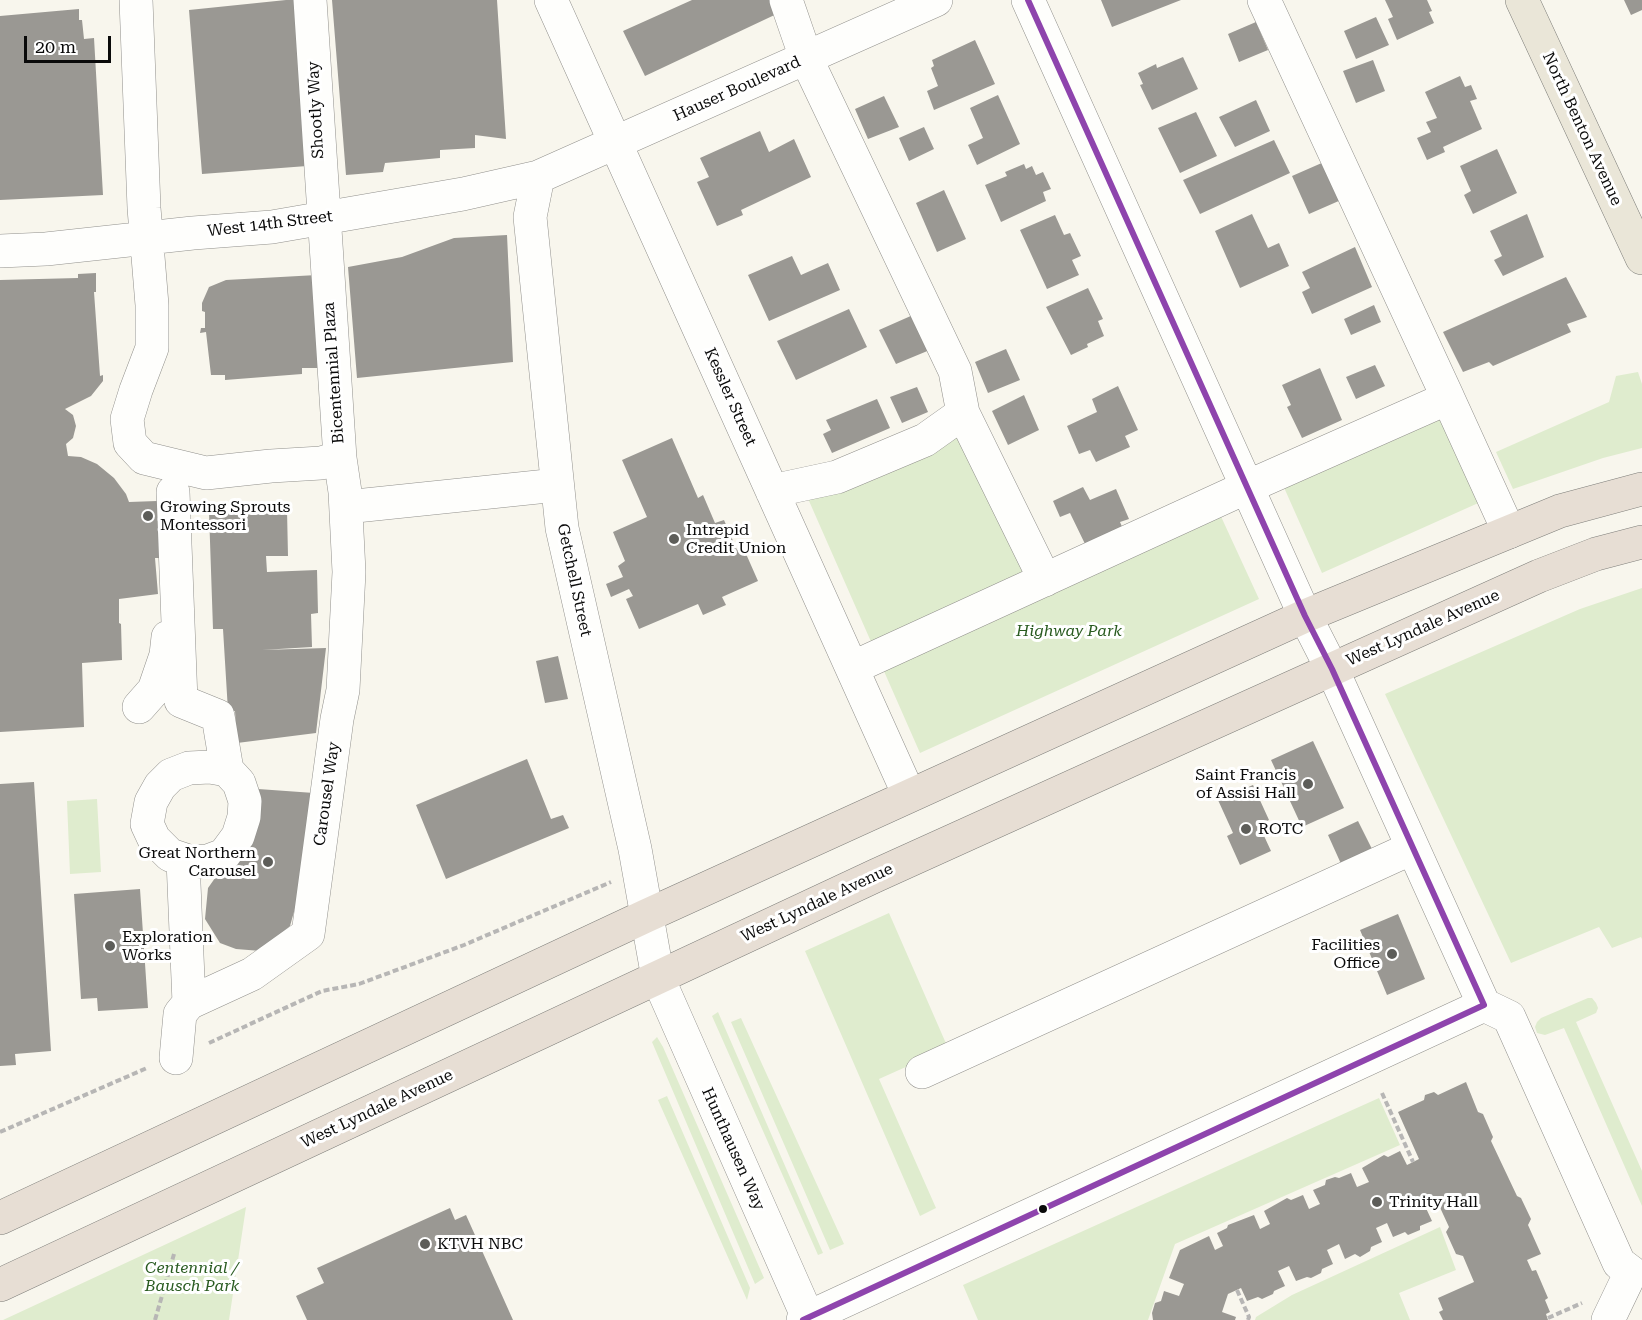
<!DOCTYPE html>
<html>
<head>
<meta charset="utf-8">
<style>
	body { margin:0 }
	#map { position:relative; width:1642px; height:1320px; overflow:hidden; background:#f8f6ed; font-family:"Roboto Serif",serif }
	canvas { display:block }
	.scale { position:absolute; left:24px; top:36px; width:87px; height:27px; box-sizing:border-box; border:3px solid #0a0a0a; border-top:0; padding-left:8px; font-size:18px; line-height:21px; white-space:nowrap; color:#0a0a0a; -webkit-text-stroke:4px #fff; paint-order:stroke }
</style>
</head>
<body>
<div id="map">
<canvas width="1642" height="1320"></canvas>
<div class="scale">20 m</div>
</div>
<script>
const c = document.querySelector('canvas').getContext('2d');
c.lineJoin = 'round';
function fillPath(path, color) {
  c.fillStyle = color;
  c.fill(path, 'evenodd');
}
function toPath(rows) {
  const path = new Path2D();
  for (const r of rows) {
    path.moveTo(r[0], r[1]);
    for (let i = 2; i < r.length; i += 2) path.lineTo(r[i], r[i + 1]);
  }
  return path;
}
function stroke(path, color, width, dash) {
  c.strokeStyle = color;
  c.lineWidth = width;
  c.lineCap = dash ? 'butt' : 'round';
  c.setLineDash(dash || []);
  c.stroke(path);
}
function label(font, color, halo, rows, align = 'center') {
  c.font = font + ' "Roboto Serif",serif';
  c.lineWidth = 6;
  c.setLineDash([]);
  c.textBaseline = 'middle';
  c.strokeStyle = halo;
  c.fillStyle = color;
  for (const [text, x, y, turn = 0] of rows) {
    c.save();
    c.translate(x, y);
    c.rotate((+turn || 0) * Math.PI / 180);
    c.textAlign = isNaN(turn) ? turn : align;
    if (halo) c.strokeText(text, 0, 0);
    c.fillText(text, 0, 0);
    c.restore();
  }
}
fillPath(toPath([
	[1638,372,1642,384,1642,448,1603,458,1513,489,1496,452,1609,402,1616,376],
	[1445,410,1485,500,1322,573,1282,483],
	[963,413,1048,586,1218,510,1259,599,920,753,802,485],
	[1642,588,1642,939,1641,937,1612,948,1599,927,1511,963,1385,694,1580,609],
	[97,799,101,872,70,874,67,801],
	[889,913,948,1048,879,1079,936,1208,920,1216,805,951],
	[1588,998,1592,998,1596,1003,1598,1008,1596,1013,1576,1022,1642,1171,1642,1206,1564,1028,1545,1035,1537,1033,1535,1027,1537,1022,1541,1018],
	[718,1012,823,1253,818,1255,712,1016],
	[741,1018,844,1244,830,1250,731,1022],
	[657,1037,663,1047,764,1278,755,1284,652,1042],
	[667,1096,750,1288,747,1300,658,1100],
	[1379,1098,1400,1145,1175,1244,1148,1320,978,1320,963,1285],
	[246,1207,229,1320,3,1320,59,1294],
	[1440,1227,1456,1270,1399,1293,1410,1320,1255,1320,1256,1317,1292,1295]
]), '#dfecce');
fillPath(toPath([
	[286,0,298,0,307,166,202,174,189,10],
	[332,0,497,0,506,139,475,135,475,148,440,150,440,158,385,163,383,172,346,175],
	[692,0,778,0,783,11,645,76,623,31],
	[1101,0,1181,0,1112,27],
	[1385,0,1427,0,1432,11,1429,12,1434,23,1397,40,1388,19,1393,17],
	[1624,0,1642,0,1642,10,1631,15],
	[79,9,79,20,82,20,84,39,94,38,103,195,0,200,0,16],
	[1376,17,1389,45,1356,59,1344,31],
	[1256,22,1268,50,1239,62,1228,34],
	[975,40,995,84,934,110,927,91,938,86,931,68,934,66,932,60],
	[1183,57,1198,89,1152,110,1140,85,1143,84,1138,73,1156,64,1157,68],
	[1373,60,1385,91,1356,103,1343,71],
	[1460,76,1465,87,1471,85,1477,99,1470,101,1482,129,1443,147,1445,152,1427,160,1417,138,1431,132,1426,122,1437,118,1425,92],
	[998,95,1020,144,977,165,968,145,983,138,970,108],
	[884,96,899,127,868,139,855,109],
	[1256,100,1270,131,1235,147,1219,117],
	[1196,112,1217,156,1180,173,1158,128],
	[924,127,934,149,909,161,899,138],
	[760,131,769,152,794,139,811,177,741,210,743,215,717,226,697,182,709,177,700,158],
	[1274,140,1290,173,1200,214,1183,180],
	[1497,149,1517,193,1473,214,1464,195,1471,191,1460,166],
	[1324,162,1341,200,1309,214,1292,176],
	[1024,164,1026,169,1032,166,1036,175,1043,172,1051,189,1043,192,1046,201,1001,222,985,185,1007,176,1005,172],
	[944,190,966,239,937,252,916,203],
	[1252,214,1268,248,1279,243,1289,266,1240,288,1215,231],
	[1527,214,1544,257,1503,276,1494,260,1502,256,1490,231],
	[1055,215,1064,235,1070,233,1081,256,1072,260,1079,275,1047,289,1020,230],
	[507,235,513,362,357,378,348,267,402,257,454,238],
	[1355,247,1372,287,1312,314,1302,292,1310,288,1302,272],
	[792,256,801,275,828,263,840,290,769,321,748,275],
	[96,273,96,292,94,292,100,376,103,375,103,381,91,396,65,409,73,415,76,426,73,438,66,444,68,456,81,457,97,464,114,478,126,494,129,502,157,501,160,558,155,558,158,594,119,599,119,623,121,624,122,660,82,663,84,727,0,732,0,280,78,278,78,274],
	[317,275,322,368,302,368,302,374,225,380,225,375,211,375,206,332,200,333,201,328,205,328,205,312,202,311,202,303,209,287,226,280],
	[1566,277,1587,317,1567,324,1571,332,1493,366,1489,362,1463,372,1443,332],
	[1088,288,1103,319,1098,321,1104,336,1087,344,1088,347,1071,355,1046,307],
	[1374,305,1381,322,1351,335,1344,319],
	[849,309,867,347,796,380,777,341],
	[922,311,937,347,896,364,879,330],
	[1006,349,1020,380,988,393,975,362],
	[1375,365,1385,386,1356,399,1346,377],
	[1320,368,1342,420,1302,438,1287,407,1291,405,1282,385],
	[1118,386,1138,430,1125,436,1130,447,1096,462,1090,450,1079,454,1067,426,1097,412,1092,399],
	[917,387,928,412,902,423,890,397],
	[1024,395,1039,430,1008,445,992,411],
	[877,399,890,428,832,453,823,434,831,430,826,420],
	[672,438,698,498,703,495,715,523,724,520,737,550,743,547,758,581,722,597,726,605,703,615,698,604,639,629,626,599,633,596,629,589,611,597,606,584,623,577,618,566,625,561,613,532,647,517,622,460],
	[1083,487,1090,500,1116,489,1129,519,1120,522,1123,529,1086,546,1070,513,1060,517,1053,501],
	[287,510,288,556,266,556,267,572,317,570,318,613,311,614,312,647,262,650,326,648,316,733,237,743,235,711,228,711,223,629,213,629,209,512],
	[558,656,568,699,545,703,536,661],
	[1313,741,1344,808,1302,827,1271,760],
	[527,759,551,819,563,815,569,828,446,879,416,805],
	[34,782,51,1051,15,1054,16,1065,0,1066,0,784],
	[1253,785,1269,820,1259,825,1271,851,1240,865,1227,836,1233,833,1218,800],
	[258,789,314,793,305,873,290,926,261,951,236,949,220,943,205,919,208,888,220,871],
	[1358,821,1373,851,1342,866,1328,835],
	[140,889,148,1008,98,1011,97,998,81,999,74,894],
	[1398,914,1425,979,1387,995,1360,930],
	[1466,1082,1478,1112,1483,1114,1493,1137,1491,1141,1517,1196,1521,1198,1531,1219,1528,1225,1541,1254,1527,1260,1532,1271,1536,1270,1548,1298,1545,1300,1550,1312,1546,1314,1548,1320,1443,1320,1439,1312,1443,1310,1438,1298,1474,1282,1463,1256,1456,1254,1446,1232,1449,1227,1437,1201,1425,1206,1432,1221,1420,1226,1420,1230,1408,1235,1405,1232,1393,1237,1387,1223,1376,1228,1382,1242,1371,1247,1370,1251,1360,1257,1355,1254,1345,1259,1339,1244,1327,1250,1333,1264,1322,1269,1321,1273,1311,1278,1307,1277,1296,1281,1289,1266,1278,1271,1285,1286,1274,1291,1273,1294,1262,1299,1258,1297,1247,1301,1241,1288,1228,1294,1222,1312,1236,1317,1235,1320,1153,1320,1152,1313,1155,1303,1161,1301,1164,1291,1179,1296,1184,1284,1169,1278,1180,1250,1209,1236,1215,1250,1223,1246,1217,1233,1227,1228,1228,1225,1254,1215,1260,1229,1270,1224,1264,1211,1287,1198,1291,1200,1303,1195,1309,1209,1320,1204,1313,1190,1325,1185,1326,1180,1335,1177,1339,1178,1351,1173,1357,1187,1369,1182,1362,1168,1384,1155,1388,1157,1400,1151,1407,1165,1419,1159,1398,1112,1424,1100,1425,1095,1434,1092,1438,1095],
	[450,1208,455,1220,466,1215,513,1320,307,1320,296,1296,324,1283,317,1268]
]), '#9a9893');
const minor = toPath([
	[136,0,144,208,152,305,152,348,136,390,127,419,130,443,144,458,206,473,271,466,321,463,340,458,310,0],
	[551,0,909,795],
	[786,0,806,58,955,371,963,413,1045,580],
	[1028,0,1305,616,1332,669,1484,1005],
	[1264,0,1448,398],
	[538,177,530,217,562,528,635,849,658,978,809,1320],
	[0,251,46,249,193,233,272,227,463,194,538,177,936,0],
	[772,491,837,477,925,440,963,413],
	[173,492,181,701,218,716,227,770,239,783,245,801,244,817,238,836,224,855,208,861,191,862,170,855,154,839,147,824,151,802,160,786,171,775,189,768,210,767,227,770],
	[346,507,557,485],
	[852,668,1247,487,1448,398,1509,532],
	[139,707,154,690,166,655,168,637],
	[183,860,189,1003],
	[1484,1005,1509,1017,1619,1263,1631,1272,1608,1320],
	[176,1058,180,1014,189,1003,252,974,308,934,337,719,343,690,349,572,345,492,340,458],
	[922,1072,1412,848],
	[803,1320,1484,1005]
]);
const major = toPath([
	[1522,0,1642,258]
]);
const highway = toPath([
	[0,1218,648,915,1305,616,1560,511,1642,489],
	[0,1285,877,875,1131,760,1539,576,1596,554,1642,542]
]);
stroke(minor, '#91908c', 34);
stroke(major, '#7e7e7a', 34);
stroke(highway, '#7e7e7a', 34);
stroke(toPath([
	[209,1043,322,991,359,984,464,945,611,882],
	[1382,1093,1413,1162],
	[0,1132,147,1068],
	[1237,1290,1249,1317,1248,1320],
	[1548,1318,1582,1303],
	[155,1320,174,1254]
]), '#b7b6b5', 4, [6, 3]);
stroke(minor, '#fefefc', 33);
stroke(major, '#eae6d8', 33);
stroke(highway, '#e7ded4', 33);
stroke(toPath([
	[803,1320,1484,1005,1332,669,1305,616,1028,0]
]), '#8e44ad', 6);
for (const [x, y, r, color] of [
	[148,516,6,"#5d5d59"],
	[674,539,6,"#5d5d59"],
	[1308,784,6,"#5d5d59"],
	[1246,829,6,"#5d5d59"],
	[268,862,6,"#5d5d59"],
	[110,946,6,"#5d5d59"],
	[1392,954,6,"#5d5d59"],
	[1377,1202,6,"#5d5d59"],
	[1043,1209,5,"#0a0a0a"],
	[425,1244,6,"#5d5d59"]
]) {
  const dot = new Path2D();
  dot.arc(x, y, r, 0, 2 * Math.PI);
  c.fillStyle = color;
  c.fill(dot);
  stroke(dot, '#fff', 2);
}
label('16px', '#0a0a0a', '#fff', [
	["Hauser Boulevard",737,89,-24],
	["Shootly Way",316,110,-93],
	["North Benton Avenue",1582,129,65],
	["West 14th Street",270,224,-7],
	["Bicentennial Plaza",334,373,-94],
	["Kessler Street",730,397,66],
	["Getchell Street",574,580,78],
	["West Lyndale Avenue",1423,628,-24],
	["Carousel Way",327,794,-82],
	["West Lyndale Avenue",817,903,-25],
	["West Lyndale Avenue",377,1109,-25],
	["Hunthausen Way",733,1149,66]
]);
label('16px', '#0a0a0a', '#fff', [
	["Growing Sprouts",160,507],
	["Montessori",160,525],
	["Intrepid",686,530],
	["Credit Union",686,548],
	["Saint Francis",1296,775,"right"],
	["of Assisi Hall",1296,793,"right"],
	["ROTC",1258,829],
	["Great Northern",256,853,"right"],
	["Carousel",256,871,"right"],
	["Exploration",122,937],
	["Works",122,955],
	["Facilities",1380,945,"right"],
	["Office",1380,963,"right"],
	["Trinity Hall",1389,1202],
	["KTVH NBC",437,1244]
], 'left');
label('italic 16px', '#295b20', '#fff', [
	["Highway Park",1069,631],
	["Centennial /",192,1268],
	["Bausch Park",192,1286]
]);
</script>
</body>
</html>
